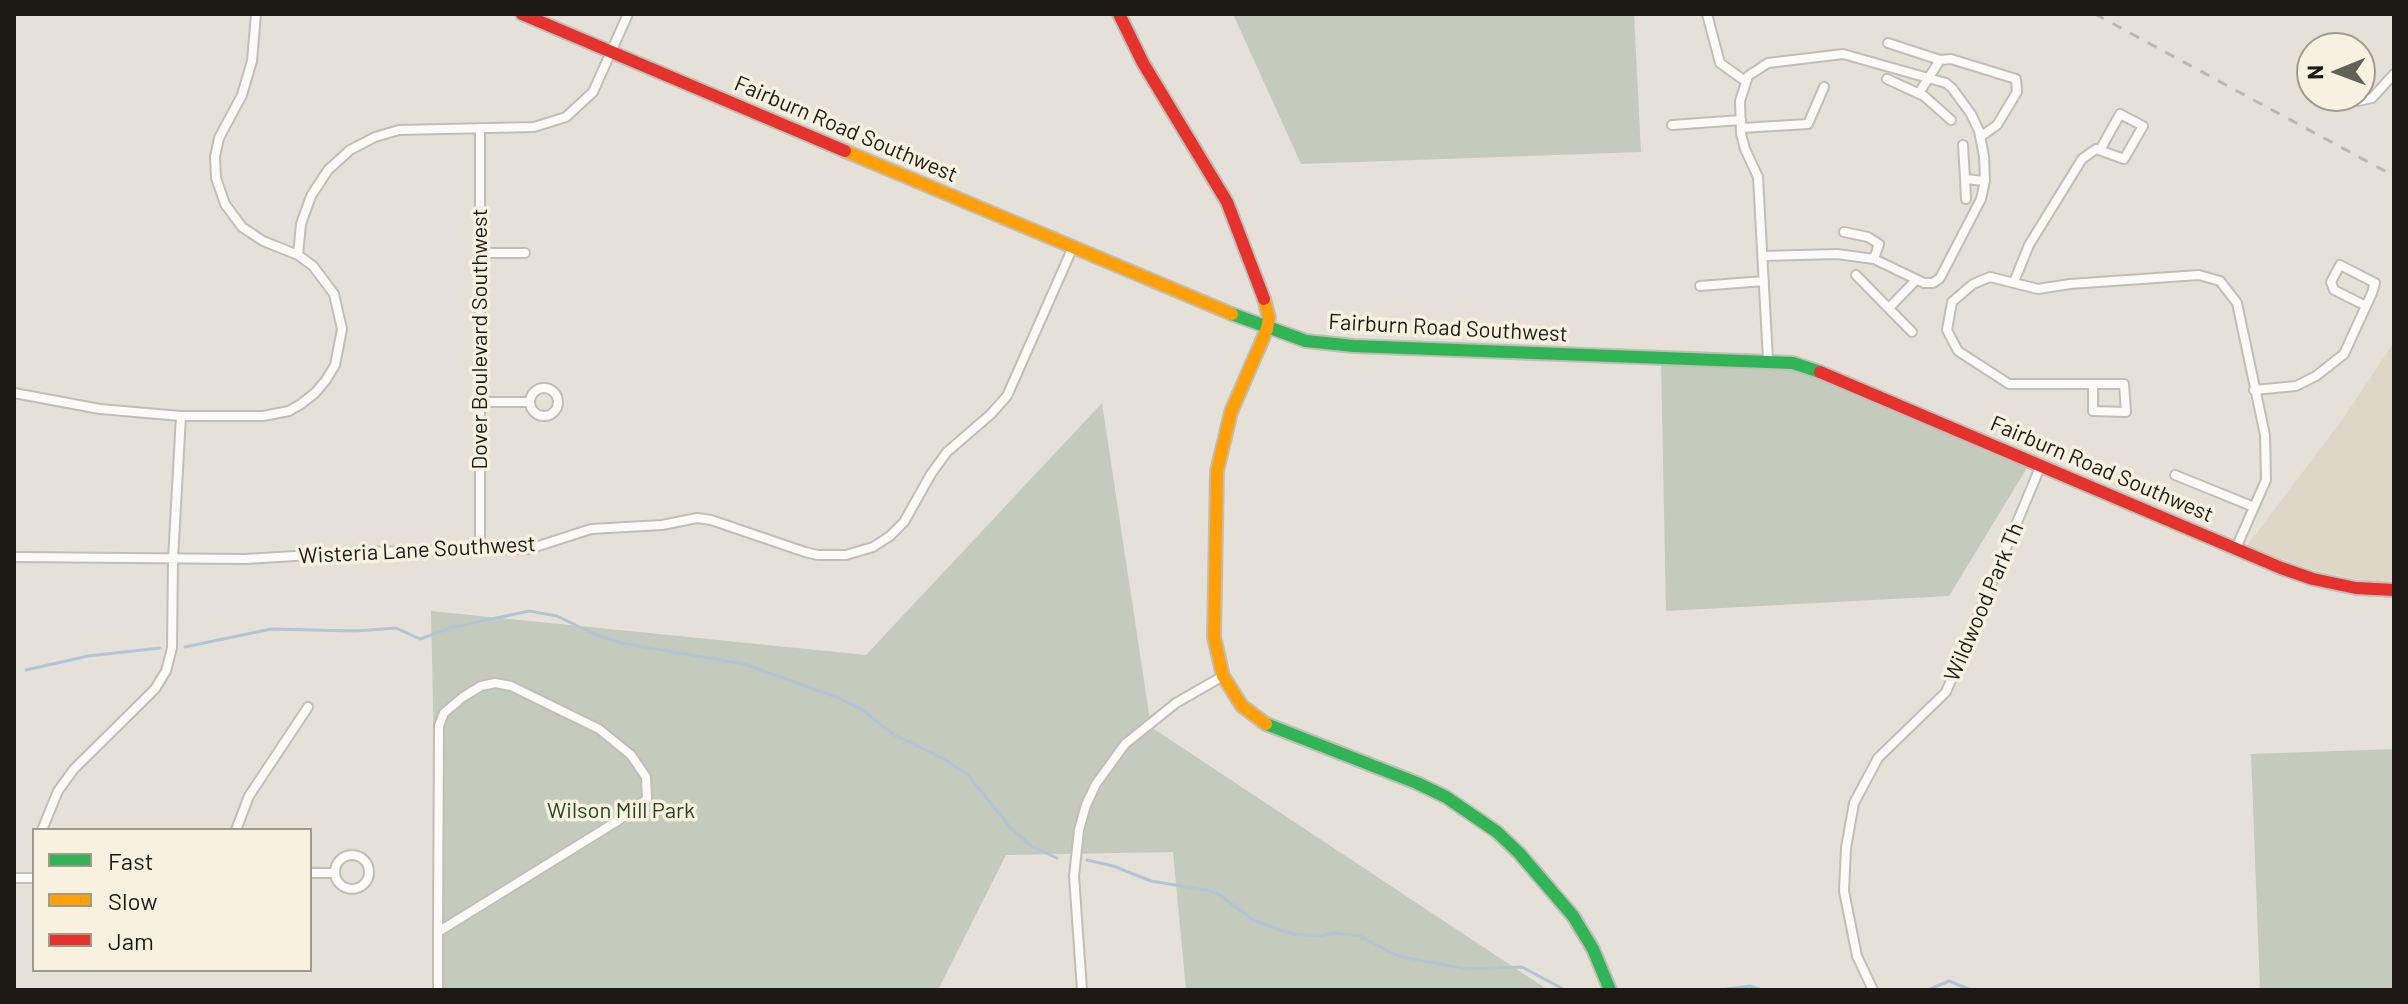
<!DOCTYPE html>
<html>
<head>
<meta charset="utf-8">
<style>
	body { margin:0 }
	#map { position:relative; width:2408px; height:1004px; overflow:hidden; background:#e5e1d8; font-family:Barlow,sans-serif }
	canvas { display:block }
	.frame { position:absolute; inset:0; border:16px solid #1d1a15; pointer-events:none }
	.legend { position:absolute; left:32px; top:828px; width:280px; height:144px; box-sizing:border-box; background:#f8f1e0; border:2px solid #a09b8f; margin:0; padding:10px 14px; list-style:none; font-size:24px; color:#1d1a15 }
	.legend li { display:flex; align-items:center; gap:16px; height:40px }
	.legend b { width:40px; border:2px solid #a09b8f }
	.north { position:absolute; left:2296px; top:32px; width:80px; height:80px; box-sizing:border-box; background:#f8f1e0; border:2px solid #a09b8f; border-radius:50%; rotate:269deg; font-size:22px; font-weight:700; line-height:32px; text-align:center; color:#1d1a15 }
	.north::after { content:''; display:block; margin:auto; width:28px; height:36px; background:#636059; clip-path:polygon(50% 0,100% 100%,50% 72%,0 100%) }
</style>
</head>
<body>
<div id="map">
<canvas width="2408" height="1004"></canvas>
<div class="frame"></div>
<ul class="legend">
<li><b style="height:10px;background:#30b455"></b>Fast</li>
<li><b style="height:10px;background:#ff9f0a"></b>Slow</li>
<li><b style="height:10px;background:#e5322d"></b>Jam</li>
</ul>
<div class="north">N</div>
</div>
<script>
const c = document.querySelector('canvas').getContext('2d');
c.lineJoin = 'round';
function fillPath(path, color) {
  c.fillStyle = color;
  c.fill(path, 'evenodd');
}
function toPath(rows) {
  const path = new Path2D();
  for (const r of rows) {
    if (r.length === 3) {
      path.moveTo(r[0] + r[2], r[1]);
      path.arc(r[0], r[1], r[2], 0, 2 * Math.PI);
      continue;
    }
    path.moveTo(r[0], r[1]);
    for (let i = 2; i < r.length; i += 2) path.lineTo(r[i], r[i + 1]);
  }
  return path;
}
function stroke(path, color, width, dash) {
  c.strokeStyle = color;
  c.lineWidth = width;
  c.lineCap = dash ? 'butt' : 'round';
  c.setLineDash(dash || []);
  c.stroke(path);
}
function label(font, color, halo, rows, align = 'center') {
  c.font = font + ' Barlow,sans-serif';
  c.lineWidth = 7;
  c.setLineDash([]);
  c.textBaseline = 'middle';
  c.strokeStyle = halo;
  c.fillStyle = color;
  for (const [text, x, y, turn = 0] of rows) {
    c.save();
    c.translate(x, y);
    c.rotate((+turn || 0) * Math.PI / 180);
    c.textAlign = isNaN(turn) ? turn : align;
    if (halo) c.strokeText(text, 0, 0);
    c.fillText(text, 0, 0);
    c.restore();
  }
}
fillPath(toPath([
	[2394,342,2394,580,2371,582,2317,571,2246,547,2342,420]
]), '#ded6c7');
fillPath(toPath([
	[1233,14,1634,14,1641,152,1301,164],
	[1661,361,1802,363,2030,463,1949,596,1666,611],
	[1102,403,1151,727,1548,990,1186,990,1173,852,1006,855,938,990,439,990,431,611,866,655],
	[2394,749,2394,990,2260,990,2251,754]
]), '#c4cbbc');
stroke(toPath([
	[185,647,271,629,356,631,396,628,420,639,450,628,529,611,557,616,594,634,621,643,744,664,836,697,861,709,894,735,944,759,967,774,1011,828,1031,846,1057,858],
	[26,670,88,656,160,648],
	[1087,860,1113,866,1151,881,1207,890,1220,895,1253,920,1292,934,1320,936,1333,933,1360,936,1398,956,1466,969,1522,967,1565,990],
	[1720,990,1750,986,1762,990],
	[1928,990,1949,981,1971,990]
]), '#b2c4d5', 3);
const street = toPath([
	[1707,14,1720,63,1745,81],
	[1888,43,1940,60,1951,59,2016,79,2017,92,1997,125,1980,137],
	[1887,79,1924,96,1951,120],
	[1919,93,1940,60],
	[2358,101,2372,98,2394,74],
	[1672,125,1741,120],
	[480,128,480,550],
	[1741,128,1808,124,1824,87],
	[1963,145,1965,179,1985,181],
	[1965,179,1966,199],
	[1844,232,1868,237,1879,244,1874,259],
	[480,253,525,253],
	[298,255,301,224,311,196,328,170,350,150,375,137,399,130,534,127,566,117,593,92,628,14],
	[1763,256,1837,254,1874,259,1924,283,1933,283,1940,278,1981,199,1985,181,1984,156,1979,131,1971,114,1952,88,1946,83,1843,54,1768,63,1748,76,1740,101,1741,134,1745,149,1758,177,1768,360],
	[1856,275,1912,332],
	[2014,282,2029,245,2082,159,2096,149,2124,159,2143,126,2120,114,2100,150],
	[1700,286,1764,281],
	[1889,308,1916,280],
	[2093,385,2093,411,2126,412,2124,384,2009,384,1958,351,1947,330,1952,302,1973,284,1990,277,2038,289,2070,284,2199,275,2220,281,2237,303,2265,435,2266,480,2236,548],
	[544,402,14],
	[2254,390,2296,386,2316,376,2344,354,2372,293,2375,283,2340,265,2331,282,2334,290,2366,306],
	[14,393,100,409,181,416,263,416,289,411,301,404,315,393,326,380,335,365,342,329,334,294,313,266,298,255,263,241,242,227,225,204,216,178,215,157,219,138,242,95,252,61,256,14],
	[480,402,529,402],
	[2175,475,2254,507],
	[14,557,245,559,360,552,529,549,591,529,662,525,697,518,711,520,805,552,818,555,846,555,873,547,890,536,904,522,931,474,947,452,991,414,1007,396,1073,247],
	[495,683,511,686,599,729,631,755,646,777,647,799,619,820,438,932,439,726,444,713,463,697,481,686,495,683],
	[42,830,58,791,74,769,155,689,166,671,172,648,173,559,181,416],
	[236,830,249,796,308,707],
	[352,872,17],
	[310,873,335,873],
	[14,878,34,878],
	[438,990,438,932],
	[1082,990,1074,876,1079,830,1086,805,1096,784,1125,744,1176,703,1223,676],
	[1873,990,1857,956,1844,891,1846,848,1854,803,1878,758,1946,692,2041,465]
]);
const fast = toPath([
	[1232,314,1306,341,1354,346,1793,363,1820,372],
	[1266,724,1417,783,1446,797,1497,832,1519,853,1573,916,1593,949,1610,990]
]);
const slow = toPath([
	[845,151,1232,314],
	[1264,299,1269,318,1267,329,1231,412,1217,471,1214,637,1223,676,1242,706,1266,724]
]);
const jam = toPath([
	[522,14,845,151],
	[1119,14,1143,63,1227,202,1264,299],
	[1820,372,2281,568,2313,579,2356,588,2394,590]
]);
stroke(street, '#c1beb7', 12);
stroke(fast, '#c1beb7', 16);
stroke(slow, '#c1beb7', 16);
stroke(jam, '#c1beb7', 16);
stroke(street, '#fbfaf9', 8);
stroke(fast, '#30b455', 12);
stroke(slow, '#ff9f0a', 12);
stroke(jam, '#e5322d', 12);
stroke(toPath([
	[2095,14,2394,176]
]), '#bab8b6', 3, [10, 10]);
label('22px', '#1d1a15', '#f8f1e0', [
	["Fairburn Road Southwest",846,129,23],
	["Fairburn Road Southwest",1448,328,3],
	["Dover Boulevard Southwest",480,339,-90],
	["Fairburn Road Southwest",2102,469,23],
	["Wisteria Lane Southwest",417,550,-3],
	["Wildwood Park Th",1984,602,-67]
]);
label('22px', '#23471d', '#f8f1e0', [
	["Wilson Mill Park",621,811]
]);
</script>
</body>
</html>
